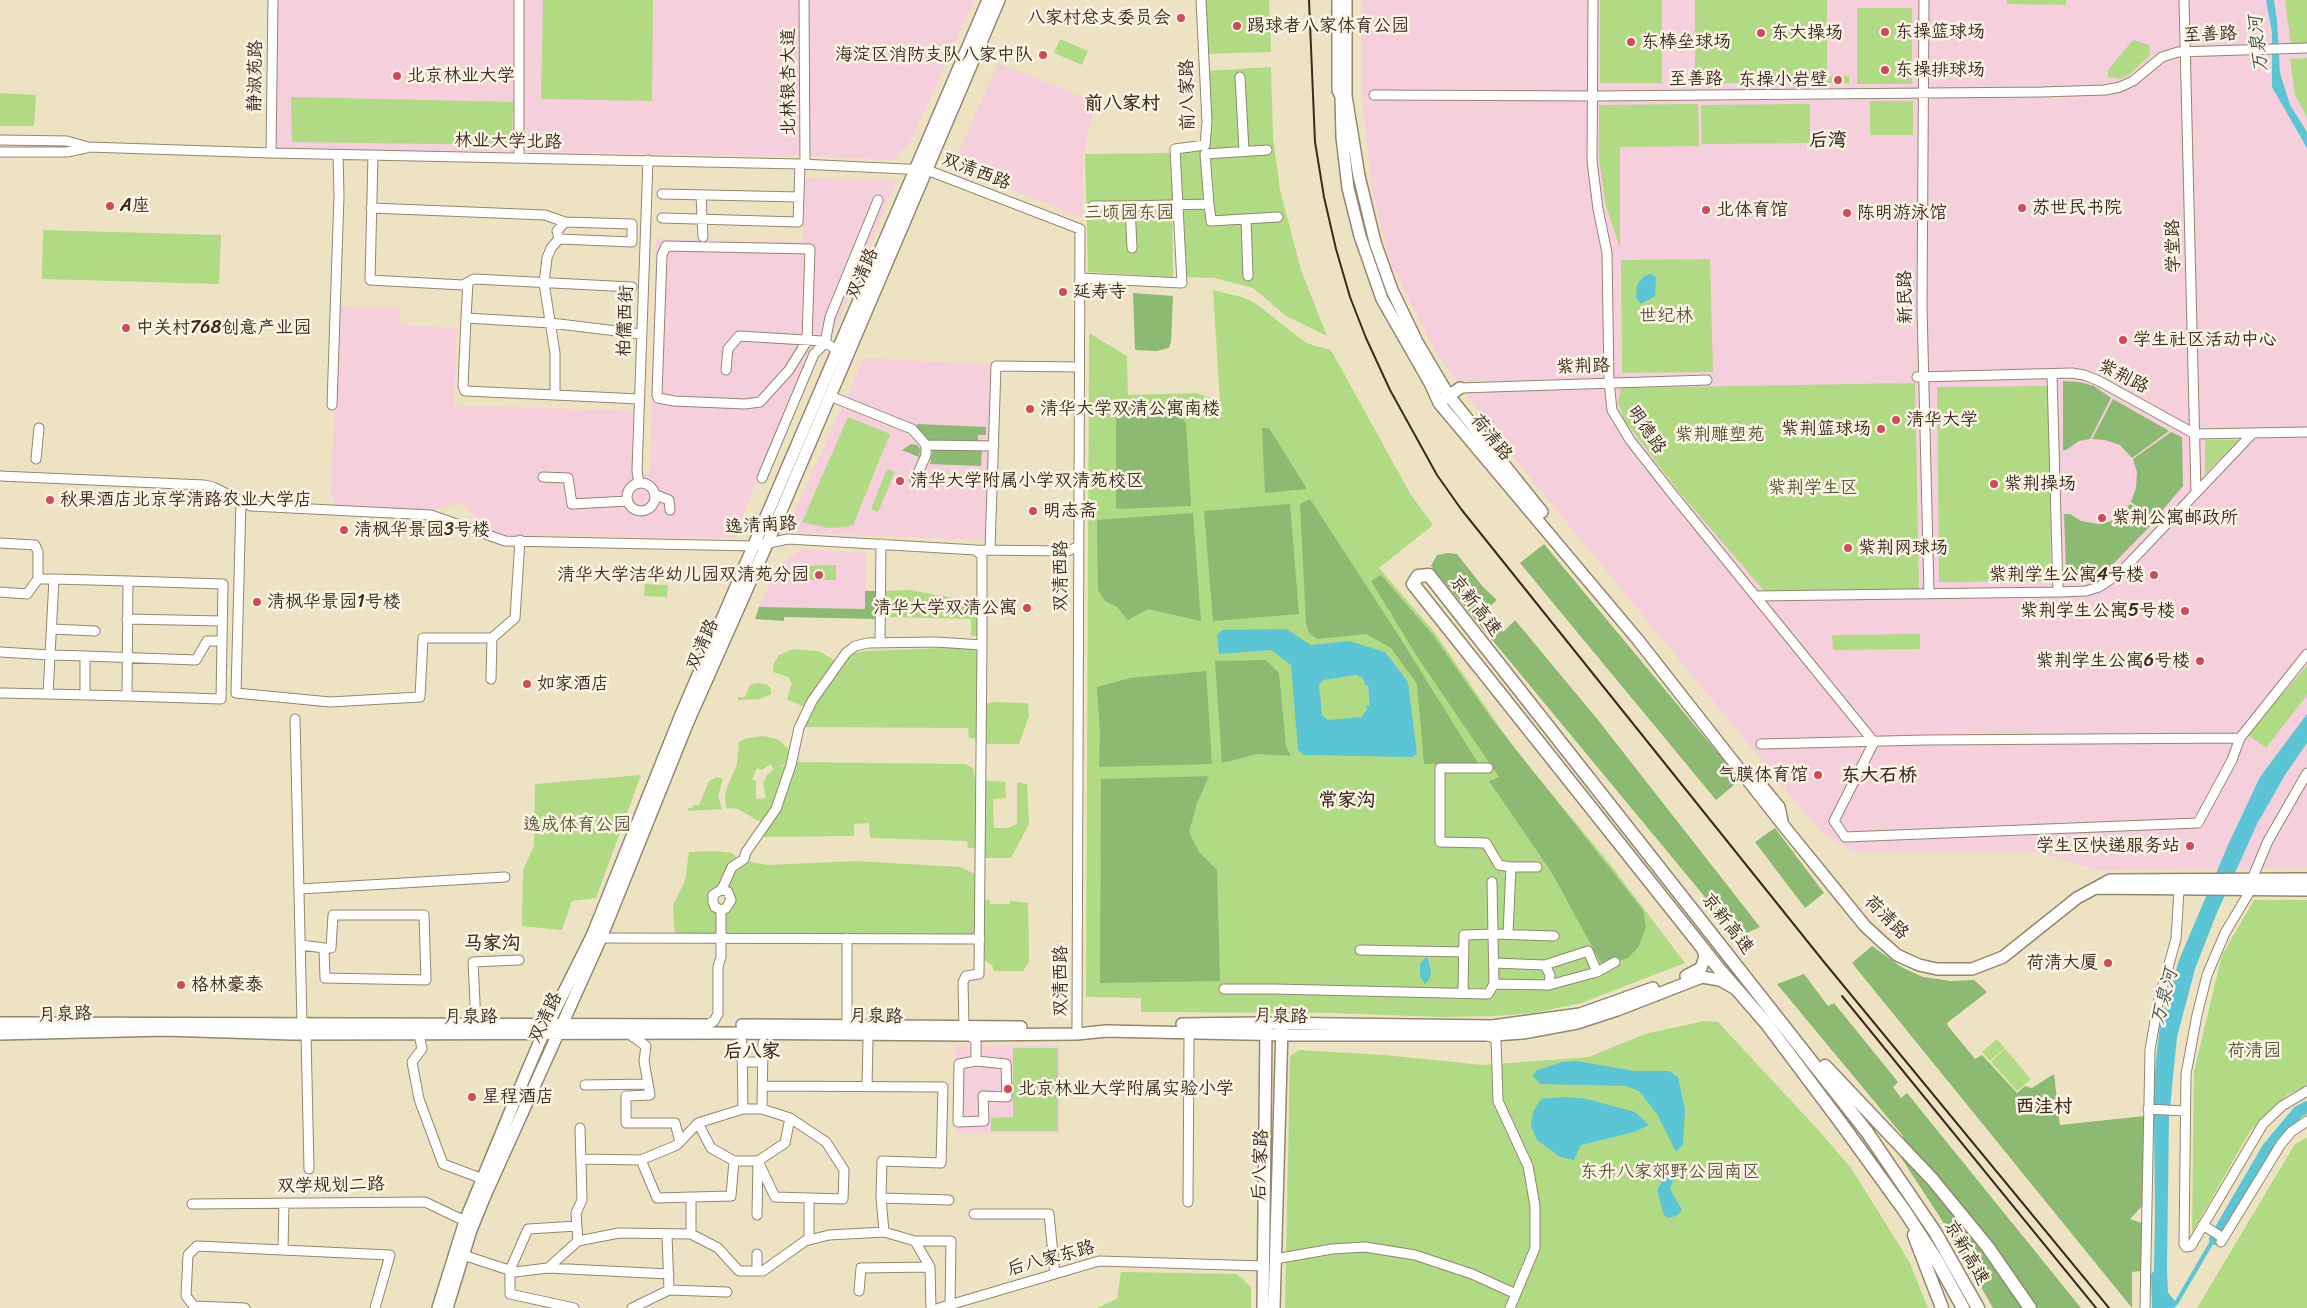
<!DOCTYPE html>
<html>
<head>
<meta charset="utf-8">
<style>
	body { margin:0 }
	canvas { display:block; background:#ede3c2 }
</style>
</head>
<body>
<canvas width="2307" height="1308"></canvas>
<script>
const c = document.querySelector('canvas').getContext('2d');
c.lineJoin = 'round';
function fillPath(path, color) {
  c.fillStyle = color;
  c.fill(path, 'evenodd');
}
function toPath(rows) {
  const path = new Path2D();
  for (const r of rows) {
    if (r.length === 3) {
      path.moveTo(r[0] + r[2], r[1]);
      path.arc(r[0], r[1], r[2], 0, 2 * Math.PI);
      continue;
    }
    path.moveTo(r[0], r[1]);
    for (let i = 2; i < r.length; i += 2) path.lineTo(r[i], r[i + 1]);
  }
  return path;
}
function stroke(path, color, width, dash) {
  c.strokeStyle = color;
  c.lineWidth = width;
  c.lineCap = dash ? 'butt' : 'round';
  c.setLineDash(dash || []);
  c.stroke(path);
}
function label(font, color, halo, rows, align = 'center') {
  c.font = font + ' Sriracha,"LXGW WenKai TC",sans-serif';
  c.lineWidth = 5;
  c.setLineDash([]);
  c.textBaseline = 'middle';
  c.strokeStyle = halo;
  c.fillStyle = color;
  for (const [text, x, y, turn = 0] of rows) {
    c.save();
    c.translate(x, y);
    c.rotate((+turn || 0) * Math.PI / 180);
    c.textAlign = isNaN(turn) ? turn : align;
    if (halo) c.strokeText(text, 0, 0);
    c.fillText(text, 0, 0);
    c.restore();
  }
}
fillPath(toPath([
	[272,0,974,0,909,145,899,152,894,160,798,156,522,152,271,153],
	[1361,0,2307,0,2307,868,2097,870,2032,851,1853,851,1823,835,1509,452,1437,354,1391,264,1372,192,1361,88],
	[998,63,1096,102,1083,156,1083,218,962,170,957,156],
	[805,178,896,181,833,335,820,335,814,341,758,474,736,538,494,535,461,503,433,510,336,507,331,493,338,306,400,309,401,325,457,328,454,405,635,411,633,478,650,472,656,239,803,242],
	[864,358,993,365,989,540,796,533,792,517],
	[803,549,865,553,865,609,759,607,778,565],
	[1060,1045,1060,1133,956,1133,956,1046]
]), '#f5cfdb');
fillPath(toPath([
	[543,0,653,0,652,101,541,99],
	[1204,0,1269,0,1271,52,1206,54],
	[1600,0,1662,0,1662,83,1600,83],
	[1695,0,1827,0,1827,76,1849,76,1849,83,1695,83],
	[2007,0,2066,0,2066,5,2007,4],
	[2285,0,2307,0,2307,44,2291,45],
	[1857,8,1912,8,1912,84,1857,84],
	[1060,39,1088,51,1082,65,1054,53],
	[2133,40,2149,45,2150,55,2130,74,2121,79,2108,77,2108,70],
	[2307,58,2307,117,2295,95,2290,59],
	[1271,67,1273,137,1280,190,1301,270,1327,336,1286,316,1253,288,1215,278,1184,277,1177,150,1210,147,1207,71],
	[0,93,36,95,34,126,0,126],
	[291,97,513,102,512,145,292,142],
	[1870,101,1913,101,1913,135,1870,135],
	[1698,104,1699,146,1620,147,1620,248,1606,206,1599,160,1599,105],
	[1810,104,1810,143,1702,144,1701,105],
	[1172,153,1173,277,1088,272,1085,154],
	[43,230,221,235,219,284,42,279],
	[1710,259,1713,372,1622,373,1621,260],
	[1213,290,1242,297,1255,303,1306,343,1331,350,1411,495,1433,525,1379,568,1435,633,1514,748,1613,868,1685,963,1581,1003,1534,1013,1493,1016,1443,1017,1329,1013,1141,1012,1141,998,1086,997,1089,333,1127,356,1128,395,1196,393,1220,401],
	[1915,383,1919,589,1765,592,1676,488,1624,420,1618,402,1621,388],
	[2049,386,2051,581,1939,582,1937,387],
	[848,417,890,434,853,525,846,527,828,528,802,522],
	[2205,440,2239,440,2205,474],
	[887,469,895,472,878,512,871,509],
	[836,565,836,580,800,580,790,572,800,566],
	[645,584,668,585,667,597,644,596],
	[909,590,976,602,978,605,978,636,971,636,971,619,883,617,883,591],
	[1920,634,1920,649,1833,650,1832,635],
	[973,647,977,651,978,739,969,738,968,728,805,727,806,719,819,695,851,654,864,651],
	[793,649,819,651,837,662,806,708,787,699,792,683,788,677,773,672,774,663,779,655],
	[2307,666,2307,695,2266,748,2247,734],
	[757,683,766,684,771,688,771,694,759,699,738,700,738,697,745,697,750,685],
	[993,702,1028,703,1029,716,1019,744,984,744,986,704],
	[763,736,778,739,789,750,787,764,777,767,786,766,772,805,767,801,775,809,765,825,738,809,726,808,725,799,726,790,737,764,739,742,744,739],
	[770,764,774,769,767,775,763,784,766,798,756,799,756,782,752,779,757,768,762,770],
	[795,762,965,764,973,768,977,788,976,848,968,848,967,841,870,838,869,823,854,824,854,836,764,837,778,810],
	[641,775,596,898,572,901,562,930,522,926,523,870,534,846,535,784],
	[717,777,723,779,718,796,722,809,688,811,688,808,693,808,693,805,699,805,709,781],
	[982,780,1005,782,1006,798,993,799,994,828,1008,828,1017,824,1017,782,1027,784,1029,824,1011,858,982,858],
	[718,851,732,853,738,858,721,888,710,895,708,901,718,917,717,935,675,935,673,905,685,881,689,852],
	[745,861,767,865,857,861,960,867,975,874,976,934,970,937,726,936,725,912,730,909,725,888,737,867],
	[989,899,990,904,1010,904,1010,901,1028,903,1029,962,1023,971,994,971,992,965,982,958,983,904,986,900],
	[2254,900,2307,900,2307,1085,2287,1095,2250,1131,2192,1233,2194,1071,2222,955],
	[1704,1021,1718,1022,1821,1133,1851,1168,1909,1261,1928,1308,1285,1308,1290,1056,1299,1050,1384,1055,1483,1065,1589,1057,1645,1034],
	[1997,1039,2005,1048,1990,1061,1982,1052],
	[1013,1048,1058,1048,1058,1131,991,1131,991,1118,1013,1117],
	[2005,1049,2031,1079,2017,1091,1991,1062],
	[2307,1138,2307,1308,2197,1308,2295,1144],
	[1121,1272,1237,1274,1251,1287,1251,1308,1097,1308,1117,1299]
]), '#b1da85');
fillPath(toPath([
	[1133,293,1173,296,1171,342,1169,348,1156,351,1135,350],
	[2063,381,2079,382,2094,386,2111,398,2090,439,2079,441,2066,450,2063,450],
	[2113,399,2169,431,2132,458,2120,445,2105,440,2092,439],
	[1116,402,1180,416,1186,423,1191,506,1116,509],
	[917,424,986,427,986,435,978,435,978,442,928,440,917,431],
	[1262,428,1269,428,1307,489,1265,493],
	[2171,432,2182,437,2183,486,2155,519,2131,502,2136,488,2137,472,2133,459],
	[911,444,917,445,920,449,919,457,902,450],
	[982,447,981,466,930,464,933,448],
	[1310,499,1397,633,1478,763,1424,764,1417,684,1391,648,1366,634,1317,639,1309,633,1306,623,1300,504],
	[1290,504,1299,614,1213,621,1204,511],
	[2130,504,2155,521,2114,563,2101,573,2092,577,2072,579,2066,569,2064,514,2070,514,2081,521,2097,524,2109,522,2122,514],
	[1193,513,1201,621,1148,609,1128,620,1117,607,1105,601,1098,590,1097,520],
	[1544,544,1740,780,1716,800,1520,563],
	[1448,553,1457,554,1483,587,1497,600,1484,612,1503,632,1515,620,1598,720,1760,927,1738,937,1431,566,1437,555],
	[1381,575,1433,635,1491,718,1643,910,1646,927,1639,946,1627,959,1601,963,1552,873,1489,781,1499,777,1418,658,1371,581],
	[865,591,876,591,875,619,784,617,784,621,755,619,759,607,865,609],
	[1266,660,1279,673,1286,746,1291,756,1258,754,1222,763,1215,661],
	[1206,671,1212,764,1099,767,1100,733,1097,687,1130,678],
	[1209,776,1197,803,1189,832,1199,852,1217,870,1220,981,1100,983,1101,779],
	[1775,828,1824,893,1805,908,1755,842],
	[1872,946,1903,968,1923,977,1951,981,1974,980,1987,992,1947,1023,1948,1026,1975,1059,1982,1055,2017,1093,2025,1086,2032,1088,2054,1074,2060,1125,2145,1116,2142,1206,2130,1219,2142,1223,2141,1271,2132,1272,2132,1308,1852,963],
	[1804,974,1828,1006,1834,1003,1898,1082,1893,1087,1901,1098,1907,1093,2081,1308,1993,1308,1949,1231,1896,1150,1903,1136,1777,984]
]), '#8cba72');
fillPath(toPath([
	[2266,0,2274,0,2277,21,2280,73,2290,105,2307,132,2307,148,2272,87,2272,32],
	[1650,274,1656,277,1655,296,1641,304,1636,298,1637,285,1644,276],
	[1286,629,1311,645,1349,641,1385,652,1408,682,1417,753,1413,757,1304,755,1298,750,1291,665,1271,650,1219,654,1217,635,1222,630],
	[1356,675,1363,678,1365,685,1368,685,1370,705,1366,706,1367,709,1362,717,1328,720,1322,715,1319,685,1323,680],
	[2307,714,2307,743,2285,775,2257,824,2216,915,2195,969,2177,1037,2170,1108,2153,1107,2156,1060,2160,1023,2179,960,2228,845,2260,777],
	[1426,957,1428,959,1431,972,1430,978,1425,984,1420,976,1420,964],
	[1577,1061,1634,1071,1669,1071,1678,1077,1685,1110,1683,1144,1676,1152,1657,1114,1639,1091,1626,1086,1540,1084,1532,1075,1537,1070,1562,1062],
	[1566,1097,1587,1099,1635,1112,1649,1125,1634,1132,1581,1145,1574,1160,1560,1157,1537,1140,1531,1126,1533,1112,1541,1099],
	[2154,1114,2169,1115,2167,1270,2168,1292,2175,1301,2221,1222,2225,1224,2178,1304,2174,1308,2152,1308,2151,1274,2154,1271,2155,1218],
	[1670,1166,1676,1172,1670,1189,1682,1210,1678,1215,1669,1218,1664,1215,1657,1190]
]), '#5bc5d6');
stroke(toPath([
	[2215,1239,2268,1148,2298,1112,2307,1107]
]), '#5bc5d6', 12);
const minor = toPath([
	[519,0,519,158],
	[804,0,805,164],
	[1593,0,1592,161,1598,209,1607,253,1609,382,1612,410,1630,440,1670,491,1874,742],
	[1924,0,1922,307,1929,593],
	[2184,0,2196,492],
	[1240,77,1244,151],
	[1374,95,1597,96,2042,92,2105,90,2120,87,2133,81,2162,57,2178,52,2307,48],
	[0,140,67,141,88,147,271,153,800,164,927,170,1080,229,1077,1028],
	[0,152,67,152,86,148],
	[271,153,273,0],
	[373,155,370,280,463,285,474,279,632,287],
	[662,194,799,197],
	[701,195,703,237],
	[1209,204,1211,221,1278,217],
	[1093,206,1130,206],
	[371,208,545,215,565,222],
	[662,218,798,222,800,164],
	[1246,219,1248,276],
	[559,239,557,231,565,222,632,224,632,242,559,239,551,248,547,258,544,283,555,353,555,395,639,399],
	[666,246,810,249,807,341,789,370,760,402,745,404,674,401,658,398,657,395,662,255,666,246],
	[1132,248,1130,206,1209,204,1205,154,1267,150],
	[1081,278,1182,283,1175,149,1205,145,1207,122,1201,0],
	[468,282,466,318,551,323,641,334],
	[466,318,463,386,465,391,555,395],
	[726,370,728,349,739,336,822,341,843,353],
	[2052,374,2058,592],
	[1917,377,2072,373,2084,375,2099,381,2195,434,2307,432],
	[1460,388,1707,380],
	[830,396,912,429,926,445,994,446],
	[332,405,339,195,338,155],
	[36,459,39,428],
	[0,476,204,485,213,487,251,506,431,515,505,541,754,546,788,539,976,550,1068,551,1077,547],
	[543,477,568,478,572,504,628,501],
	[762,478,814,354,825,343,830,317,878,200],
	[915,480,926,455,926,445],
	[641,497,14],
	[639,483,637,471,648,160],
	[656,495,669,500,670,510],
	[241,501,236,693,330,702,420,697,423,638,492,638,515,618,520,540],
	[0,543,35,545,38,552,38,579,54,579,50,655,0,652],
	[976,550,982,556,982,645],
	[990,550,996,366,1079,367],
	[0,592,27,594,38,579],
	[1757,596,2058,592,2086,591,2099,587,2119,574,2253,433],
	[127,619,222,621],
	[52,629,95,631],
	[880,642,881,544],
	[85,656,196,660,207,641,222,641],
	[491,679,492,638],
	[0,693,48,694,50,655,85,656,85,694,88,695,127,696,128,581,54,579],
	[48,694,88,695],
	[127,696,221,699,223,584,128,581],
	[295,719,302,1023],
	[1874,742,1834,821,1845,837,2198,823,2232,760,2240,738,2307,654],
	[1761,744,1926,740,2240,738],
	[1488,768,1440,768,1440,842,1486,843,1499,865,1511,867],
	[2307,773,2268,841,2252,879,2250,891,2225,933,2207,975,2197,1015,2186,1074,2184,1244,2186,1247,2191,1246,2263,1124,2282,1106,2307,1091],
	[300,889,505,877],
	[721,910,726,908,731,900,728,892,722,889],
	[1508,934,1511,867,1537,867],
	[601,938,980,939],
	[847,938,847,1026],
	[301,945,324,948,325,978,426,980,424,915,333,915,331,948,324,948],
	[1360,950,1464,952],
	[1494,963,1545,965,1588,951,1597,972],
	[1545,965,1550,975,1549,985],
	[1494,984,1493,934,1554,936],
	[1224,989,1274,989,1488,994,1494,984,1549,985,1597,972,1615,962],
	[1463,993,1464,935,1493,934,1492,882],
	[476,1023,473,962,519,960],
	[707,1025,714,1021,718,1014,718,967,721,957,721,910,715,907,713,902,713,895,722,889,732,867,744,859,746,852,776,809,791,765,799,728,812,701,846,653,855,646,868,643,936,642,982,645,979,974,966,976,963,982,964,1027],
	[628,1033,646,1046,644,1061,650,1095,626,1096,626,1123,675,1123,680,1142],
	[306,1034,309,1169],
	[419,1034,422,1049,412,1062,419,1099,443,1164,483,1179],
	[970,1035,976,1041,976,1061,1006,1064,1007,1097,983,1096,984,1121,958,1122,959,1064,976,1061],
	[1488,1036,1496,1039,1498,1101,1528,1166,1535,1206,1535,1248,1510,1308],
	[742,1042,743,1109],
	[742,1062,763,1062],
	[585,1085,648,1084],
	[867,1085,868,1041],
	[762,1086,943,1087,941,1163,882,1161,881,1198,884,1232,915,1241,930,1267],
	[762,1109,763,1043],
	[2148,1109,2185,1111],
	[698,1123,711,1148,734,1161],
	[581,1159,641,1160,677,1145,698,1123,743,1109,762,1109,790,1118,826,1142,844,1170,843,1199,775,1197,758,1161,785,1143,790,1118],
	[641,1160,657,1198,731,1196,734,1161,758,1161,757,1215],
	[691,1197,691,1234],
	[881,1198,949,1200],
	[1188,1202,1189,1039],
	[192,1204,425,1202,465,1221],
	[974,1214,1049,1214,1055,1274],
	[2203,1225,2223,1238],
	[667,1235,669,1290,727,1292],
	[809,1240,809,1199],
	[578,1241,576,1213,582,1200,580,1128],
	[915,1241,951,1241,950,1305],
	[2221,1242,2281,1144,2291,1132,2307,1121],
	[283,1250,284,1203],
	[463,1255,515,1272,548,1268,578,1241,619,1233,691,1234,718,1248,739,1271,763,1271,805,1241,829,1235,884,1232],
	[1275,1259,1332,1249,1365,1247,1415,1255,1472,1274,1516,1294],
	[548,1268,669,1274],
	[757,1271,757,1254],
	[859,1291,861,1268,930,1267,931,1308],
	[245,1308,194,1306,186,1296,188,1255,197,1246,390,1255,375,1308],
	[574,1308,510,1294,510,1270,528,1229,577,1226],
	[632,1308,669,1290],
	[939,1308,1099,1261,1263,1266],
	[2145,1308,2150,1050,2158,1003,2176,939,2179,890]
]);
const major = toPath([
	[1338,0,1338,90,1341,96,1342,137,1348,188,1360,236,1382,299,1430,383,1439,403,1638,640,1783,825,1865,926,1879,939,1897,955,1919,965,1937,969,1972,969,2003,957,2077,898,2110,880,2307,879],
	[1346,0,1346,96,1359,176,1375,242,1392,290,1417,342,1449,396,1542,512],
	[1443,400,1460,388],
	[1760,784,1779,807,1782,821],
	[2096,888,2307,890],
	[1686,976,1701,968,1705,957,1703,949],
	[0,1023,706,1025],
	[1182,1024,1259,1023,1492,1026,1580,1014,1653,988],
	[742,1025,1021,1027],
	[0,1034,164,1030,292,1034,717,1033,968,1035,1077,1034,1106,1031,1291,1035,1493,1035,1523,1033,1577,1023,1617,1010,1702,977,1720,980,1734,988],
	[438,1308,465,1221,525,1076,543,1034,592,936,680,717,988,0],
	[447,1308,471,1230,484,1198,601,938,688,722,767,544,999,0],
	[1263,1308,1266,1027],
	[1274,1308,1282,1027]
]);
const highway = toPath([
	[1825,1066,1932,1179,1987,1246,2030,1308],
	[1914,1235,1942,1308],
	[1963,1308,1936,1259,1904,1210,1841,1123,1766,1023,1720,970,1413,584,1418,576,1429,575,1867,1132,1935,1232,1978,1308]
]);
stroke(minor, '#948670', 11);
stroke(major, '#948670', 14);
stroke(highway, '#948670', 15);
stroke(minor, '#fff', 9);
stroke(major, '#fff', 11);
stroke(highway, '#fff', 12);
stroke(toPath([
	[1309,0,1315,142,1324,197,1336,249,1350,297,1366,338,1390,390,1437,475,1461,509,1824,962,2109,1308],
	[1842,996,2096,1308]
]), '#3b2a1e', 2);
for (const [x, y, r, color] of [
	[1181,18,5,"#d1495b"],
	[1237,26,5,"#d1495b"],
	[1885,32,5,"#d1495b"],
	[1761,33,5,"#d1495b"],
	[1631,42,5,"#d1495b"],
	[1043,55,5,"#d1495b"],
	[1885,70,5,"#d1495b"],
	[397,76,5,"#d1495b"],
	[1838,80,5,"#d1495b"],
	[110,206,5,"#d1495b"],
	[2022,208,5,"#d1495b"],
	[1706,210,5,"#d1495b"],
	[1847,213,5,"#d1495b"],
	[1063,292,5,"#d1495b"],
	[126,328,5,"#d1495b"],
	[2123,340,5,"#d1495b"],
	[1030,409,5,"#d1495b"],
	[1896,420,5,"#d1495b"],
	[1881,429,5,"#d1495b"],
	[900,481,5,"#d1495b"],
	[1994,484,5,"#d1495b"],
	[50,500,5,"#d1495b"],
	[1033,511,5,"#d1495b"],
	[2102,518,5,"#d1495b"],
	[344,530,5,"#d1495b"],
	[1848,548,5,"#d1495b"],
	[819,575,5,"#d1495b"],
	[2154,575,5,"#d1495b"],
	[257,602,5,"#d1495b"],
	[1027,608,5,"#d1495b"],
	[2185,611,5,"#d1495b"],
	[2200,661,5,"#d1495b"],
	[527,684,5,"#d1495b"],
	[1818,775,5,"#d1495b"],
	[2190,846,5,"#d1495b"],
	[2108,963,5,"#d1495b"],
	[181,985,5,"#d1495b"],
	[1008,1089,5,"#d1495b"],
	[472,1097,5,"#d1495b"]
]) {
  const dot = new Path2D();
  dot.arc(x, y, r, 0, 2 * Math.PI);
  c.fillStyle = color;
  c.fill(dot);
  stroke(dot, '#fcf5e5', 2);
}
label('18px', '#3b2a1e', '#fcf5e5', [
	["八家村总支委员会",1171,18,"right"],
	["踢球者八家体育公园",1247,26],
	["东操篮球场",1895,32],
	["东大操场",1771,33],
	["东棒垒球场",1641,42],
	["海淀区消防支队八家中队",1033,55,"right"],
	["东操排球场",1895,70],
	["北京林业大学",407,76],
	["东操小岩壁",1828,80,"right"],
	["A座",120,206],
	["苏世民书院",2032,208],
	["北体育馆",1716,210],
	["陈明游泳馆",1857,213],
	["延寿寺",1073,292],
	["中关村768创意产业园",136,328],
	["学生社区活动中心",2133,340],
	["清华大学双清公寓南楼",1040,409],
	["清华大学",1906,420],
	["紫荆篮球场",1871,429,"right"],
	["清华大学附属小学双清苑校区",910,481],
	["紫荆操场",2004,484],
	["秋果酒店北京学清路农业大学店",60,500],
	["明志斋",1043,511],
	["紫荆公寓邮政所",2112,518],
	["清枫华景园3号楼",354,530],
	["紫荆网球场",1858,548],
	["清华大学洁华幼儿园双清苑分园",809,575,"right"],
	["紫荆学生公寓4号楼",2144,575,"right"],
	["清枫华景园1号楼",267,602],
	["清华大学双清公寓",1017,608,"right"],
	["紫荆学生公寓5号楼",2175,611,"right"],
	["紫荆学生公寓6号楼",2190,661,"right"],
	["如家酒店",537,684],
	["气膜体育馆",1808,775,"right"],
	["学生区快递服务站",2180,846,"right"],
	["荷清大厦",2098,963,"right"],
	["格林豪泰",191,985],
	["北京林业大学附属实验小学",1018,1089],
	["星程酒店",482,1097]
], 'left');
label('18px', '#3b2a1e', '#fcf5e5', [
	["至善路",2210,35,-2],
	["静淑苑路",256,76,-89],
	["至善路",1696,79],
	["北林银杏大道",789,82,-90],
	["前八家路",1188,95,-91],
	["林业大学北路",508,142,1],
	["双清西路",976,172,21],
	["学堂路",2174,246,-91],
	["双清路",863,274,-67],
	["新民路",1906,297,-91],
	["柏儒西街",626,321,-88],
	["紫荆路",1583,367,-2],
	["紫荆路",2123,377,27],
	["明德路",1646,430,56],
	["荷清路",1491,438,51],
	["逸清南路",761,526,-3],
	["双清西路",1061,576,-90],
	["京新高速",1475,606,52],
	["双清路",703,645,-66],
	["荷清路",1886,918,45],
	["京新高速",1727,924,52],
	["双清西路",1061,981,-90],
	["月泉路",65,1015,-2],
	["月泉路",471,1017],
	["月泉路",876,1017,1],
	["月泉路",1281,1017,2],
	["双清路",546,1018,-65],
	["后八家路",1261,1165,-88],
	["双学规划二路",331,1186,-1],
	["京新高速",1966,1253,60],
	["后八家东路",1051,1259,-15]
]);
label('18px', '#585638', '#fcf5e5', [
	["三顷园东园",1129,213],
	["世纪林",1666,316],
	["紫荆雕塑苑",1720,435],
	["紫荆学生区",1813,488],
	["逸成体育公园",577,825],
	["荷清园",2254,1051],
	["东升八家郊野公园南区",1670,1172]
]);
label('italic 19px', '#455855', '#fcf5e5', [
	["万泉河",2259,44,-96],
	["万泉河",2165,997,-75]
]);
label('bold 19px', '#3b2a1e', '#fcf5e5', [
	["前八家村",1122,104],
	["后湾",1828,141],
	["东大石桥",1879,776],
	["常家沟",1347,801],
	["马家沟",492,944],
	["后八家",752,1052],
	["西洼村",2044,1107]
]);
</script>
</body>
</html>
